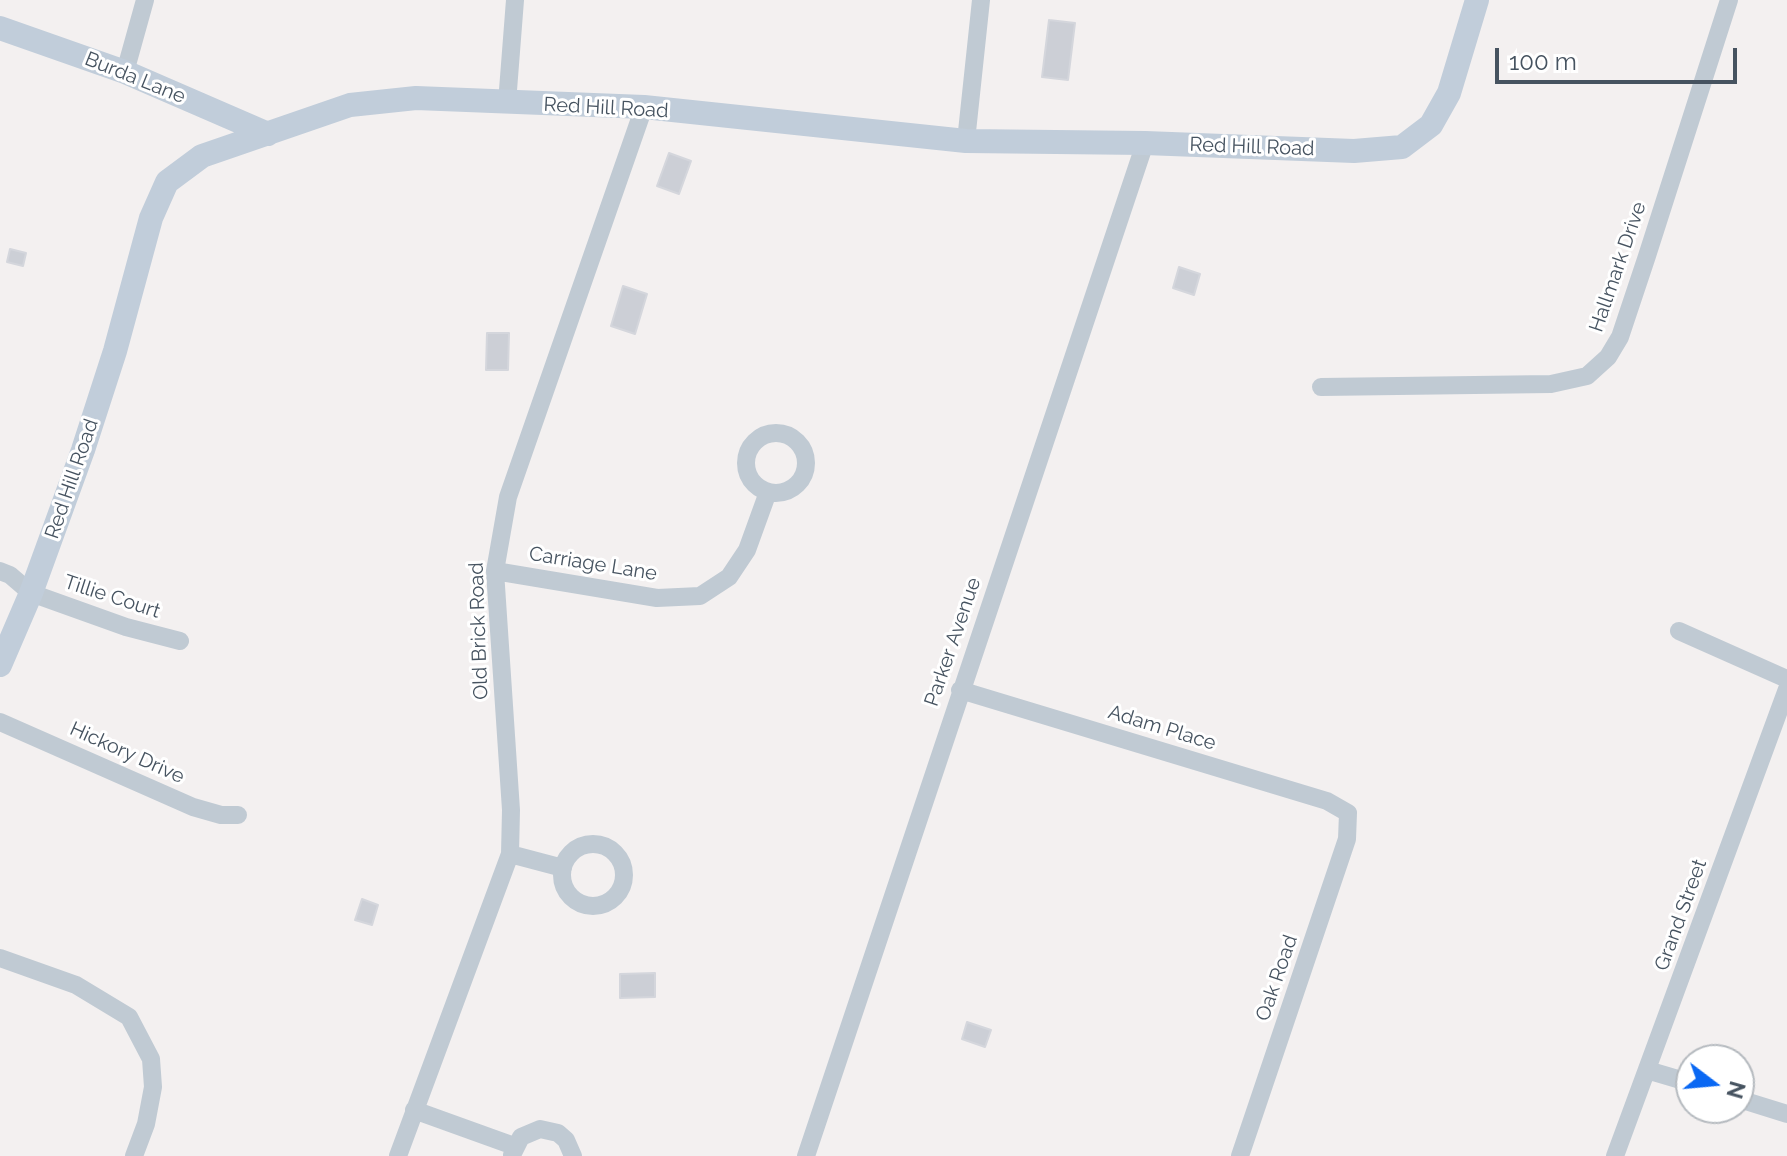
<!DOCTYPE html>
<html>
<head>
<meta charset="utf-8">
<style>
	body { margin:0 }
	#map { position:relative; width:1787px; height:1156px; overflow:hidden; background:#f3f0f0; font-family:Raleway,sans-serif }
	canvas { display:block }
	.north { position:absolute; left:1675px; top:1044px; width:80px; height:80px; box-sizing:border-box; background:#fff; border:2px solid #b5babf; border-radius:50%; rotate:106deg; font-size:22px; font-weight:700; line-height:32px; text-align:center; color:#465360 }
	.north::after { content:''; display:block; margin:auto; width:28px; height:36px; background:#0a68f3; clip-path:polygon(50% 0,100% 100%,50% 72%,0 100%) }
	.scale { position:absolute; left:1495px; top:48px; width:242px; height:36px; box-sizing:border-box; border:4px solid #465360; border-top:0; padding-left:10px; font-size:24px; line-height:28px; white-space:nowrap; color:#465360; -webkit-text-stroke:6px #fff; paint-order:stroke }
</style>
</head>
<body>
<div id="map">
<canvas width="1787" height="1156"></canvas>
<div class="north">N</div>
<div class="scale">100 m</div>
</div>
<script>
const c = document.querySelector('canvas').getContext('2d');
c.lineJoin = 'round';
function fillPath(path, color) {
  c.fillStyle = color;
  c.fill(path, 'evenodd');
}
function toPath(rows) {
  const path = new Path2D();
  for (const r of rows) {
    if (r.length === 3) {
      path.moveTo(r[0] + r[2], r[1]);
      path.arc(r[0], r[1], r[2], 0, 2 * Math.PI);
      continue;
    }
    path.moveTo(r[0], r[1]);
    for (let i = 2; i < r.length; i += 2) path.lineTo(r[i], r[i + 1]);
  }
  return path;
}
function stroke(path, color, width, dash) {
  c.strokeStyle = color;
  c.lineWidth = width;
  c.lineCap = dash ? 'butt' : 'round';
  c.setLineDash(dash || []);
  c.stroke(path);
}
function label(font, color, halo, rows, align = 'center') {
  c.font = font + ' Raleway,sans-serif';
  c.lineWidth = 6;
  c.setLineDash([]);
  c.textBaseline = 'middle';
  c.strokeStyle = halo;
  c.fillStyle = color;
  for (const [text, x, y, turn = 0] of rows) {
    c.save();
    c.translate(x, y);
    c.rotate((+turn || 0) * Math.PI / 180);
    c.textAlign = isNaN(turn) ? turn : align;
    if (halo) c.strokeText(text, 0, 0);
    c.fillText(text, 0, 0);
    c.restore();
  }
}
const building = toPath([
	[1049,20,1075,23,1068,80,1042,77,1049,20],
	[669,153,691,161,679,194,657,186,669,153],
	[10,249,26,253,23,266,7,262,10,249],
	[1179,267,1200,274,1194,295,1173,288,1179,267],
	[623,286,647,294,635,334,611,326,623,286],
	[487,333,509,333,508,370,486,370,487,333],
	[362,899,378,905,372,925,355,920,362,899],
	[655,973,655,997,620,998,620,974,655,973],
	[967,1022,991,1030,985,1047,962,1039,967,1022]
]);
fillPath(building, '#cccfd6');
stroke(building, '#d4d6dc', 2);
stroke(toPath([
	[125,72,145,0],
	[507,103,515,0],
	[966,141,981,0],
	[1321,387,1551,384,1587,376,1608,357,1620,337,1647,256,1729,0],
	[776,463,30],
	[0,571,10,575,31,593,126,627,180,641],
	[495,571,657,598,700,596,729,577,747,550,768,492],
	[1679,631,1787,679],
	[960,690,1327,801,1348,813,1347,839,1240,1156],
	[0,722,193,807,221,815,238,815],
	[593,875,31],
	[510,854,563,868],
	[0,958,76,985,129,1017,151,1059,153,1087,146,1124,134,1156],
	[1647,1070,1691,1083],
	[1739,1099,1787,1114],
	[414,1110,514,1146],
	[512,1155,521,1137,540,1129,558,1133,566,1140,573,1156],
	[398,1156,510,854,511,810,495,571,508,497,644,107],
	[806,1156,1145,143],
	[1615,1156,1787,689]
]), '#c0cad3', 18);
stroke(toPath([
	[0,28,125,72,268,134],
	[0,665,31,593,83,450,115,351,151,218,167,182,202,156,350,105,416,98,644,107,966,141,1145,143,1354,151,1402,147,1431,125,1449,93,1477,0]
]), '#c1cdda', 24);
label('20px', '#465360', '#fff', [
	["Burda Lane",135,78,22],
	["Red Hill Road",606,108,3],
	["Red Hill Road",1252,147,2],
	["Hallmark Drive",1618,267,-71],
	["Red Hill Road",72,479,-71],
	["Carriage Lane",593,564,9],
	["Tillie Court",112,597,18],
	["Old Brick Road",479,631,-92],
	["Parker Avenue",953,642,-71],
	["Adam Place",1162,728,17],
	["Hickory Drive",127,753,24],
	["Grand Street",1681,915,-70],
	["Oak Road",1277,978,-71]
]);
</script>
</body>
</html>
